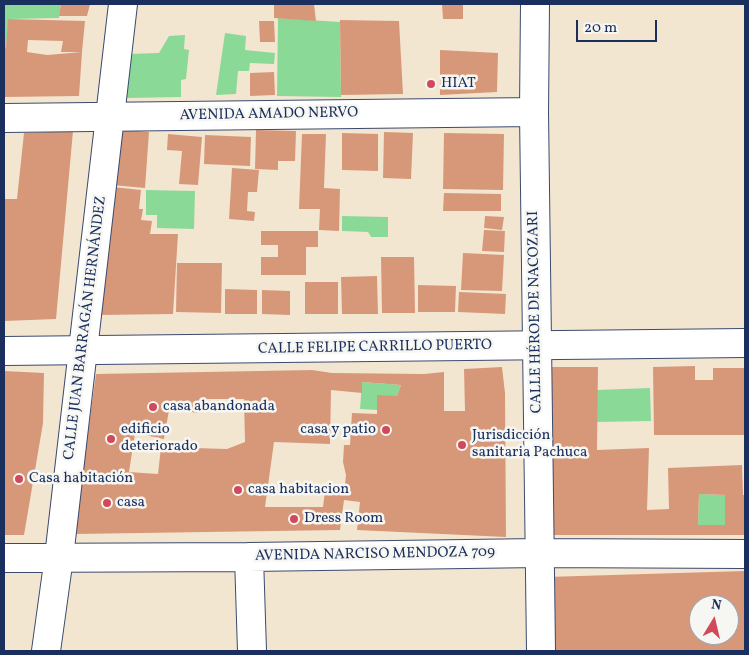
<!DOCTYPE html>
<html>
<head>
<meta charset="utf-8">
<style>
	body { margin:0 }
	#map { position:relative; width:749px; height:655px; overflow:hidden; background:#f3e6d1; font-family:Vollkorn,serif }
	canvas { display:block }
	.frame { position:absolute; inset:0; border:5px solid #1b2f5e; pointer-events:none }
	.north { position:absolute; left:689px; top:595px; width:50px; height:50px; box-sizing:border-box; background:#f6f6f2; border:1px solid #9ea6b7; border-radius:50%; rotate:9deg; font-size:14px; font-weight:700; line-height:20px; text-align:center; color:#1b2f5e }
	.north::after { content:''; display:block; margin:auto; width:18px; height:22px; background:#d1495b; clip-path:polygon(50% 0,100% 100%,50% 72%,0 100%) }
	.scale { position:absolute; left:576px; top:20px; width:81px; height:22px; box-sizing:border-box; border:2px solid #1b2f5e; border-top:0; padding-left:6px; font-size:15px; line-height:18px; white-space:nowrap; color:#1b2f5e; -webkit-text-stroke:4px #f6f6f2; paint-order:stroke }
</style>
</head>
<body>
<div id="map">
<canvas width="749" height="655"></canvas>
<div class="frame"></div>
<div class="north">N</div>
<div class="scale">20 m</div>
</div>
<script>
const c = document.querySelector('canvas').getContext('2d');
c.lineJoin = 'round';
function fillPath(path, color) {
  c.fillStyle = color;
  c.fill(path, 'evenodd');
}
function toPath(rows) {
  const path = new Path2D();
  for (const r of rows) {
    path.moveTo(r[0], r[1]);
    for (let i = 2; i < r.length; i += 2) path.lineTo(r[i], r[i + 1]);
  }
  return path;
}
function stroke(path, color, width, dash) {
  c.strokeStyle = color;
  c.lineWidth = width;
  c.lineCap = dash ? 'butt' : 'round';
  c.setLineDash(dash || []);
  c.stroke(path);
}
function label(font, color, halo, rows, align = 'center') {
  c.font = font + ' Vollkorn,serif';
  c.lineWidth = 5;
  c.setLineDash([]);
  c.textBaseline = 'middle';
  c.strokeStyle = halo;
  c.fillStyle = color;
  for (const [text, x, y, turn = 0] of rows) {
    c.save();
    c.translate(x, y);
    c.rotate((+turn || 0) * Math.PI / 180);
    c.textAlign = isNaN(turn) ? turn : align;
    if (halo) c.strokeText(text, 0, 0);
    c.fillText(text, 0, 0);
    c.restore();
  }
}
fillPath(toPath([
	[4,4,61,4,59,18,9,19,6,48,4,48],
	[278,18,340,22,341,97,277,96],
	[225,33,246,36,245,50,275,53,274,64,250,63,249,71,238,71,236,94,216,95],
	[185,35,184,49,189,50,186,79,181,80,181,97,126,98,128,54,159,53,169,36],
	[146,190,195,191,194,229,157,228,157,215,146,215],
	[342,216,388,217,388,237,371,237,368,232,342,231],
	[362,382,401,385,397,396,378,396,377,410,360,409],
	[650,388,651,421,597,422,596,390],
	[699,494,725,495,725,525,698,525]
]), '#8bd997');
fillPath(toPath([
	[61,4,90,4,87,16,59,16],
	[274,4,314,4,316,21,274,18],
	[442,4,463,4,463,19,443,19],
	[8,19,85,21,82,52,61,52,63,41,28,40,27,52,47,55,82,52,79,96,4,97,4,48,6,48],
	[340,20,399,21,403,94,341,95],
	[259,21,274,21,275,42,260,42],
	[440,50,498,53,497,92,440,95],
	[274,72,275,95,250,96,250,73],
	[116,129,149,132,145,188,112,185],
	[256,130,296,131,295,161,278,161,278,170,255,169],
	[73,131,56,319,4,321,4,199,17,199,24,133],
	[384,132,413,133,411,179,383,178],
	[342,133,378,134,378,171,342,170],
	[444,133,504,134,503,190,443,189],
	[168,134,202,137,198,185,179,184,182,151,167,150],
	[302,134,326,134,324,188,340,189,339,231,319,230,320,209,299,209],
	[205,135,251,137,250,166,204,164],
	[232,168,259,170,257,192,248,192,247,211,255,212,254,221,229,219],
	[113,187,141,190,139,209,143,209,141,220,152,221,150,234,178,234,173,314,99,315],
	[444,193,501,194,501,211,443,211],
	[485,216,504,217,502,230,484,228],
	[484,230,505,231,504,252,482,251],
	[261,231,318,231,318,247,306,247,306,275,261,275,261,257,278,257,278,245,261,245],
	[463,253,504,255,502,291,461,290],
	[381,257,414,257,415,313,382,313],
	[177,263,222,263,221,313,176,312],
	[377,276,378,314,342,314,341,277],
	[305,282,338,282,338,314,305,314],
	[418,285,456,286,455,312,418,312],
	[225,289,257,290,257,314,225,314],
	[262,290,290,291,290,315,262,314],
	[459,292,506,294,505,314,458,312],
	[695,366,695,380,713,380,713,368,745,368,745,435,654,435,653,367],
	[502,367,505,393,506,537,357,530,360,502,344,500,340,530,74,534,96,374,312,370,332,373,424,374,444,372,444,411,465,411,464,369],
	[362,382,401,385,397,396,377,395,377,414,352,413,350,445,344,445,343,462,346,475,344,494,325,491,323,507,265,507,274,442,330,444,331,390,362,393],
	[201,399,244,399,245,442,227,449,161,447,158,474,129,472,135,433,164,439,169,410,200,413],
	[551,367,598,367,597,450,649,448,647,510,669,509,668,468,742,465,743,495,745,495,745,535,549,535],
	[699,494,725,495,725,525,698,525],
	[4,371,44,373,43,423,24,535,4,535],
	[745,571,745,651,546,651,546,577],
	[699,605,729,605,729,635,699,635]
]), '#d7987a');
const minor = toPath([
	[535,4,534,112,541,651],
	[4,118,534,112],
	[249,557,252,651],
	[4,558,249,557,539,553,745,554],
	[46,651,59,557,123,4]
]);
const primary = toPath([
	[4,351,745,343]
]);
stroke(minor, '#3b4a6f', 30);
stroke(primary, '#3b4a6f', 30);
stroke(minor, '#fff', 28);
stroke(primary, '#fff', 28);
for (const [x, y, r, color] of [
	[431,84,5,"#d1495b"],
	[153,407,5,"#d1495b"],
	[386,430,5,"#d1495b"],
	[111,439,5,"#d1495b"],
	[462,445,5,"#d1495b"],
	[19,479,5,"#d1495b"],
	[238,490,5,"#d1495b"],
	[107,503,5,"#d1495b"],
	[294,519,5,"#d1495b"]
]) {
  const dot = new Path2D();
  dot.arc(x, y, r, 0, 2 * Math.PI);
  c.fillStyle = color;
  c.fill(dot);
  stroke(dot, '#f6f6f2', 2);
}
label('15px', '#1b2f5e', '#f6f6f2', [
	["HIAT",441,84],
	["casa abandonada",163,407],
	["edificio",121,430],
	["deteriorado",121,447],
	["casa y patio",376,430,"right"],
	["Jurisdicción",472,436],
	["sanitaria Pachuca",472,453],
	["Casa habitación",29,479],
	["casa habitacion",248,490],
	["casa",117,503],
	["Dress Room",304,519]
], 'left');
label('15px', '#1b2f5e', '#f6f6f2', [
	["AVENIDA AMADO NERVO",269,115,-1],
	["CALLE HÉROE DE NACOZARI",536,312,-91],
	["CALLE JUAN BARRAGÁN HERNÁNDEZ",86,328,-83],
	["CALLE FELIPE CARRILLO PUERTO",375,348,-1],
	["AVENIDA NARCISO MENDOZA 709",375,555,-1]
]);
</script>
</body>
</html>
